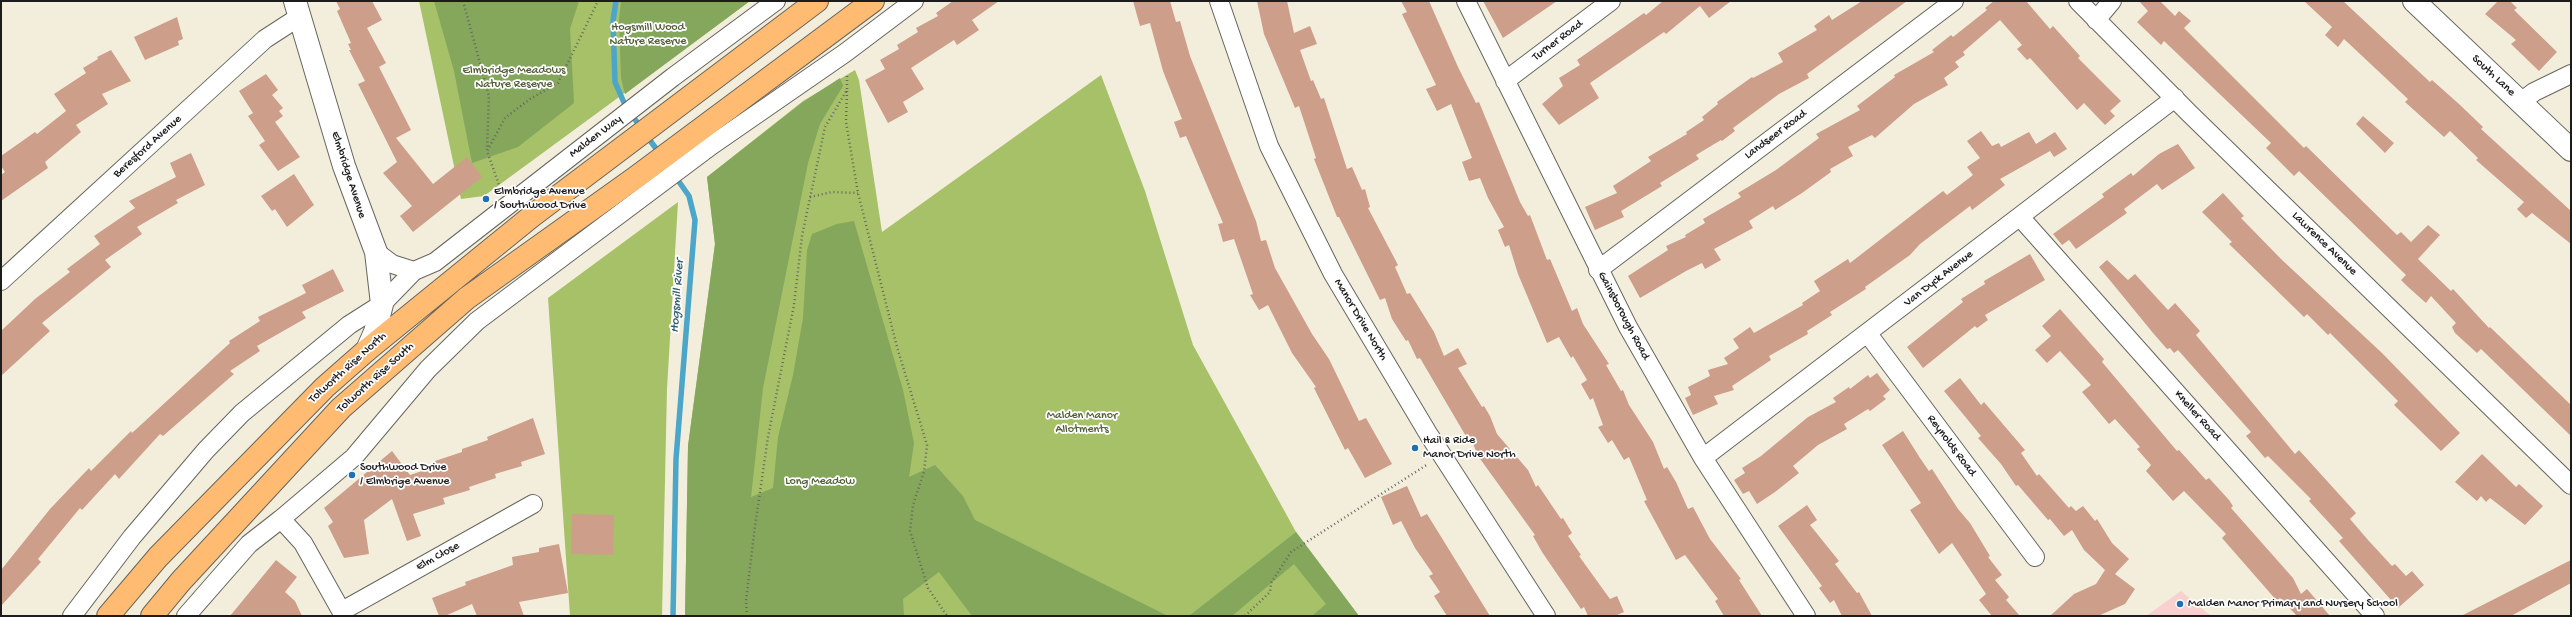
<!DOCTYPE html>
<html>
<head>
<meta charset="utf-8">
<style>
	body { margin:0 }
	#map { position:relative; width:2572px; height:617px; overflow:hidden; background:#f3eedb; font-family:"Gochi Hand",sans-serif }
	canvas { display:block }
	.frame { position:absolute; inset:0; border:2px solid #1c1c1c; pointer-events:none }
</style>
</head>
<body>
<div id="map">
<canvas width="2572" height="617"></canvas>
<div class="frame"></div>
</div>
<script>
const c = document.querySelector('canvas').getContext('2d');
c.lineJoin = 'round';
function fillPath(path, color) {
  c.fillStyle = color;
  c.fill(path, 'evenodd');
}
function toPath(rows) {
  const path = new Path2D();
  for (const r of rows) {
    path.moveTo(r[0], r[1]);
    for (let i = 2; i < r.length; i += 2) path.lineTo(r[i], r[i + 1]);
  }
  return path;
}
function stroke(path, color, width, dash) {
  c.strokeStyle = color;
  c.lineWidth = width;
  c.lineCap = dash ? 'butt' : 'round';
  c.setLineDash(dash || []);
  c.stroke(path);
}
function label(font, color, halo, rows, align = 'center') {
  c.font = font + ' "Gochi Hand",sans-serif';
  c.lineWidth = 3.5;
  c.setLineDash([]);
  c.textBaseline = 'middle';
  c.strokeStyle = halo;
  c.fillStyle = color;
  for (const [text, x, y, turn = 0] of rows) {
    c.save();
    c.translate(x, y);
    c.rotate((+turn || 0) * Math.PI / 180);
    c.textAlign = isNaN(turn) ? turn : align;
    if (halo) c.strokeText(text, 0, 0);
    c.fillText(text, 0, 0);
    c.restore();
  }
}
fillPath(toPath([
	[2181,591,2211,616,2146,616]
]), '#f7d0cf');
fillPath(toPath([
	[419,1,750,1,484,196,461,199],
	[855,70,859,80,882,232,1101,75,1145,191,1193,345,1296,532,1359,616,685,616,688,446,715,244,707,177,803,101],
	[678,202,667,389,662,616,570,616,548,298]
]), '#a6c168');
fillPath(toPath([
	[434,1,579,1,570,29,574,103,518,147,472,163,454,71],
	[621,1,750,1,625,94,621,78,619,20],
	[840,78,843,86,820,124,808,163,763,388,751,497,773,488,778,437,793,375,803,318,807,250,812,234,837,224,854,221,903,390,914,443,909,477,935,465,963,496,975,520,1168,616,972,616,939,572,903,599,904,616,685,616,688,446,715,244,707,177,803,102],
	[1296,532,1359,616,1312,616,1326,604,1294,564,1232,616,1189,616]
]), '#84a75c');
stroke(toPath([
	[616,1,613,21,615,82,625,105,641,128],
	[646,135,660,154],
	[673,616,676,459,695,220,689,196,675,176]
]), '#4ba6c9', 5.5);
fillPath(toPath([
	[336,1,372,1,382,20,367,28,386,63,379,67,411,130,396,138,433,184,467,157,482,177,413,232,400,216,412,206,383,173,397,162,358,84,365,81,349,50,351,50,348,44,351,43,337,11,340,9],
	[953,1,999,1,972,20,979,30,957,45,954,40,911,68,924,89,903,102,908,112,888,123,865,80,885,69,880,60,899,49,897,45,918,32,916,28,938,16,936,13],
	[1133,1,1170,1,1176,22,1180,21,1190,56,1256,221,1261,241,1266,240,1275,268,1312,334,1329,359,1359,421,1366,418,1392,464,1365,478,1348,448,1345,450,1314,388,1316,387,1292,353,1268,305,1259,310,1250,295,1253,294,1234,239,1223,242,1218,224,1223,223,1186,136,1180,138,1174,122,1182,119,1163,71,1150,23,1140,26],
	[1257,1,1287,1,1294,33,1310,26,1317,44,1300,50,1311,81,1313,80,1321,99,1324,98,1347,169,1352,167,1362,190,1365,189,1370,207,1368,208,1398,265,1395,267,1407,294,1410,293,1434,332,1444,356,1458,348,1467,364,1458,368,1482,407,1484,406,1490,416,1497,434,1528,470,1536,487,1538,485,1561,519,1563,518,1572,533,1568,536,1581,555,1579,556,1610,599,1617,596,1624,612,1615,616,1588,616,1584,607,1581,609,1542,552,1533,536,1535,535,1478,456,1470,436,1467,438,1420,358,1417,359,1408,340,1406,341,1392,319,1385,298,1380,300,1339,217,1337,217,1314,159,1316,158,1299,106,1295,108,1264,34],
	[1401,1,1429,1,1458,67,1476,103,1479,102,1520,202,1528,216,1530,215,1547,260,1550,259,1572,311,1577,308,1583,324,1609,364,1606,365,1621,391,1623,390,1629,405,1653,442,1664,469,1667,467,1676,482,1688,509,1693,507,1710,539,1741,579,1739,580,1762,616,1724,616,1715,601,1718,599,1685,555,1676,560,1644,501,1647,500,1629,457,1624,460,1612,440,1608,443,1598,427,1603,425,1593,398,1590,400,1581,384,1587,380,1573,356,1571,358,1559,337,1547,343,1518,274,1509,245,1505,247,1498,230,1504,227,1488,198,1480,178,1469,181,1462,162,1472,158,1451,104,1437,111,1426,89,1436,85,1402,14,1407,12],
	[1483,1,1557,1,1503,38],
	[1663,1,1731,1,1709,18,1700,6,1666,34,1664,32,1590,83,1599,98,1559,125,1542,104,1563,86,1559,78,1580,65,1577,60,1644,13,1646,15],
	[1862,1,1907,1,1807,74,1809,78,1779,94,1733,128,1735,131,1722,141,1721,140,1696,155,1699,159,1660,183,1662,186,1621,211,1624,217,1595,230,1585,207,1617,193,1613,186,1651,161,1648,157,1687,134,1686,132,1704,120,1702,117,1718,104,1717,102,1752,77,1753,78,1783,62,1778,53,1817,30,1814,26,1829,15,1832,20],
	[1994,1,2026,1,2050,29,2053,26,2080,56,2078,58,2121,101,2110,111,2115,116,2105,125,2084,103,2077,110,2030,58,2027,60,2017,49,2022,45,2000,20,1963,52,1965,55,1955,62,1959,67,1944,78,1948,85,1914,104,1875,138,1872,135,1848,147,1853,156,1830,169,1831,172,1802,193,1775,210,1773,206,1749,221,1753,228,1714,249,1721,260,1705,269,1702,263,1686,271,1640,298,1628,276,1668,250,1666,246,1686,237,1685,235,1705,223,1703,219,1741,197,1738,193,1776,170,1819,138,1816,134,1860,110,1857,106,1895,77,1894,75,1934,52,1932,50,1951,35,1953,37,1987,10,1985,8],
	[2139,1,2160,1,2175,16,2179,11,2191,21,2184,28,2304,148,2306,146,2397,235,2401,232,2411,242,2428,225,2440,235,2418,259,2451,291,2453,289,2489,328,2490,327,2571,405,2571,436,2481,349,2477,353,2455,333,2452,327,2456,323,2431,296,2426,303,2407,286,2401,280,2406,275,2299,171,2294,176,2266,148,2271,143,2164,41,2161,45,2137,22,2148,11],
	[2304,1,2343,1,2430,82,2432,80,2459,104,2483,127,2481,129,2571,211,2571,244,2532,213,2526,218,2517,209,2524,202,2476,160,2478,158,2450,131,2444,137,2405,102,2408,99,2344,39,2338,47,2325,35,2332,27],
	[2498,1,2510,1,2517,8,2514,10,2557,52,2539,71,2511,44,2516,40,2485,14],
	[177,17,183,39,178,41,179,45,145,60,134,37],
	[111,50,131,81,102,94,108,104,76,125,81,132,45,162,48,168,1,201,1,175,5,172,1,166,1,156,35,132,37,134,66,111,54,94,86,73,83,68,98,59,97,57],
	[266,74,278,90,272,95,283,108,279,111,283,116,275,122,300,157,278,171,259,145,265,141,248,116,253,113,239,91],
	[2363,116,2394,143,2385,153,2356,124],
	[1981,131,1992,146,1999,143,2001,147,2029,132,2036,144,2055,132,2067,149,2054,157,2050,151,2000,179,2005,185,1972,210,1970,206,1920,244,1910,255,1865,287,1866,289,1830,312,1832,315,1807,331,1808,334,1769,356,1771,360,1732,386,1734,390,1714,396,1718,404,1693,415,1685,398,1691,395,1688,387,1710,376,1708,370,1728,364,1724,358,1739,348,1733,339,1750,327,1754,333,1803,305,1802,303,1820,291,1814,281,1848,259,1850,263,1943,191,1947,195,1973,175,1967,167,1980,158,1967,141],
	[2178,144,2195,168,2162,190,2157,184,2124,209,2127,213,2076,249,2069,240,2062,245,2053,234,2104,197,2102,194,2131,173,2133,176,2159,154],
	[191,153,205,185,176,200,178,203,137,227,142,234,105,260,111,267,42,323,50,331,1,376,1,331,35,299,70,272,67,269,100,244,94,236,135,208,129,201,176,177,170,163],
	[294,174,314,205,287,227,275,209,272,211,261,196],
	[2223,193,2244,216,2241,218,2281,259,2382,353,2460,433,2441,451,2394,405,2398,401,2330,333,2328,335,2307,314,2304,317,2229,244,2232,242,2202,212],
	[2030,254,2045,280,1985,315,1988,320,1977,328,1975,326,1923,368,1907,347,1963,302,1961,299,1985,284,1984,281],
	[2107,260,2128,280,2135,274,2168,310,2175,303,2200,331,2196,335,2295,454,2299,450,2356,513,2350,519,2368,540,2392,566,2395,564,2406,576,2412,571,2424,585,2398,608,2339,541,2343,538,2309,501,2311,499,2268,456,2265,458,2246,436,2251,432,2209,385,2178,350,2174,353,2170,348,2167,349,2153,333,2099,267],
	[333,269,344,291,302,312,306,318,257,346,260,351,230,371,234,374,163,436,160,434,119,479,115,474,82,510,80,508,38,559,41,562,1,606,1,570,50,509,89,468,91,471,131,431,132,433,230,343,229,341,260,321,258,317,306,293,302,285],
	[2060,309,2104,359,2102,362,2177,451,2179,450,2206,480,2209,478,2229,500,2233,506,2231,508,2293,578,2301,594,2307,589,2330,616,2297,616,2280,598,2277,601,2222,538,2226,534,2184,491,2173,501,2146,471,2151,465,2137,449,2140,447,2115,419,2109,424,2082,392,2091,385,2060,351,2047,363,2035,350,2051,336,2042,326],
	[1877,373,1890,390,1883,396,1886,399,1870,411,1868,409,1844,424,1847,429,1818,445,1793,466,1799,473,1775,492,1757,504,1749,491,1743,494,1734,480,1745,473,1742,468,1761,456,1808,417,1836,402,1833,398,1849,387,1850,389,1868,375,1870,378],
	[1960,378,1981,405,1984,402,2025,450,2021,453,2037,476,2039,474,2069,508,2071,506,2076,511,2083,506,2095,521,2097,519,2112,543,2129,559,2115,574,2135,589,2125,604,2098,616,2050,616,2074,594,2096,584,2105,570,2084,550,2072,530,2064,536,2050,519,2048,520,2018,485,2016,486,2001,464,1978,438,1981,436,1944,391],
	[533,418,545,454,521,462,522,466,495,474,496,478,469,487,470,490,443,498,445,504,413,514,421,536,407,541,392,499,364,520,369,554,344,558,328,526,333,522,324,508,392,451,410,475,437,466,435,461,462,452,462,449,488,440,487,437],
	[1903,431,1920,458,1929,471,1932,469,1958,509,1970,523,1990,556,1988,557,2002,575,1995,580,2009,597,2006,600,2020,616,1992,616,1979,600,1986,594,1952,543,1939,554,1910,510,1921,503,1882,445],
	[2482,454,2516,487,2519,484,2543,506,2525,525,2490,498,2486,502,2481,496,2477,501,2455,482],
	[1407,486,1421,517,1427,514,1490,616,1447,616,1434,596,1440,592,1429,576,1433,574,1415,548,1401,521,1393,525,1381,497],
	[1807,505,1817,520,1810,525,1839,561,1835,564,1857,593,1859,592,1872,616,1842,616,1834,600,1830,603,1819,588,1822,586,1778,526],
	[572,514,614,515,613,555,571,554],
	[559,544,568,593,519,602,524,616,477,616,472,604,445,616,439,616,432,598,466,585,465,582,513,565,512,557,539,552,539,548],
	[276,560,297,577,285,592,295,601,302,616,230,616],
	[2571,560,2571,583,2511,616,2461,616]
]), '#cd9e8a');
const minor = toPath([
	[1219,1,1269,146,1333,274,1429,435,1546,616],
	[1466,1,1628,327,1703,458,1806,616],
	[2078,1,2190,114,2571,485],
	[2096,20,2112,1],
	[1505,81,1611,1],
	[2521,102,2534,92,2571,74],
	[2020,217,2375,616],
	[376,252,392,264,414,271,435,262,673,77,776,1],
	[1598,270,1954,1],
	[1,281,265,39,299,17],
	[1868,334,2035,557],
	[1703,458,2175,98],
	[281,519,303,543,344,616],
	[342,611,533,504],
	[72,616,132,537,206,450,242,413,349,325,382,304,414,271],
	[186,616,249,544,281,519,354,457,428,369,477,321,712,145,845,53,914,1]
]);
const tertiary = toPath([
	[295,1,344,166,376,252,382,304,375,332,367,350],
	[2414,1,2571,150]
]);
const trunk = toPath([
	[108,616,158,557,325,387,367,350,532,216,817,1],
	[152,616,181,581,341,408,467,298,635,178,873,1]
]);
stroke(minor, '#67665f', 20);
stroke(tertiary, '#67665f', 24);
stroke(trunk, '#67665f', 24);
stroke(toPath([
	[463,1,489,96,487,150],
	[847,91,846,122,858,193,897,347,927,445,924,472,913,505,910,531,928,588,947,616],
	[500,188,487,151,505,118,530,99,558,83,598,1],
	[810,197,832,192,858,193],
	[747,616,746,601,755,526,768,437,794,305,802,236,825,127,847,90,847,74],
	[1245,616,1270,592,1271,583,1291,552,1428,464]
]), '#67665f', 2.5, [1, 3]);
stroke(minor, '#fff', 18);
stroke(tertiary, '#fff', 22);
stroke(trunk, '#ffbb71', 22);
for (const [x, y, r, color] of [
	[486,199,4,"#1f6fb2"],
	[1415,448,4,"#1f6fb2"],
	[352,475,4,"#1f6fb2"],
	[2180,604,4,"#1f6fb2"]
]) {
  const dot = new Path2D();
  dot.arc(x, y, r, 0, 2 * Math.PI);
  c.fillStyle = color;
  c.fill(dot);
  stroke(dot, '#fff', 1.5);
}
label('12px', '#535e3a', '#fff', [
	["Hogsmill Wood",648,28],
	["Nature Reserve",648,42],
	["Elmbridge Meadows",514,71],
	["Nature Reserve",514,85],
	["Malden Manor",1082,416],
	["Allotments",1082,430],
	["Long Meadow",820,482]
]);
label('12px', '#1c1c1c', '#fff', [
	["Turner Road",1558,41,-37],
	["South Lane",2493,76,43],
	["Landseer Road",1776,135,-37],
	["Malden Way",596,137,-37],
	["Beresford Avenue",148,147,-42],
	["Elmbridge Avenue",348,175,72],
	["Lawrence Avenue",2324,244,44],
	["Van Dyck Avenue",1939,279,-38],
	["Gainsborough Road",1623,316,62],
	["Manor Drive North",1360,320,59],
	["Tolworth Rise North",348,368,-42],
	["Tolworth Rise South",376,378,-42],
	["Kneller Road",2197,416,48],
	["Reynolds Road",1951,446,53],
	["Elm Close",438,557,-29]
]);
label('12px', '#1c1c1c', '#fff', [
	["Elmbridge Avenue",494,192],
	["/ Southwood Drive",494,206],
	["Hail & Ride",1423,441],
	["Manor Drive North",1423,455],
	["Southwood Drive",360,468],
	["/ Elmbrige Avenue",360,482],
	["Malden Manor Primary and Nursery School",2188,604]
], 'left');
label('italic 13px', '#346172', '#fff', [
	["Hogsmill River",678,296,-86]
]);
</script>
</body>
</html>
